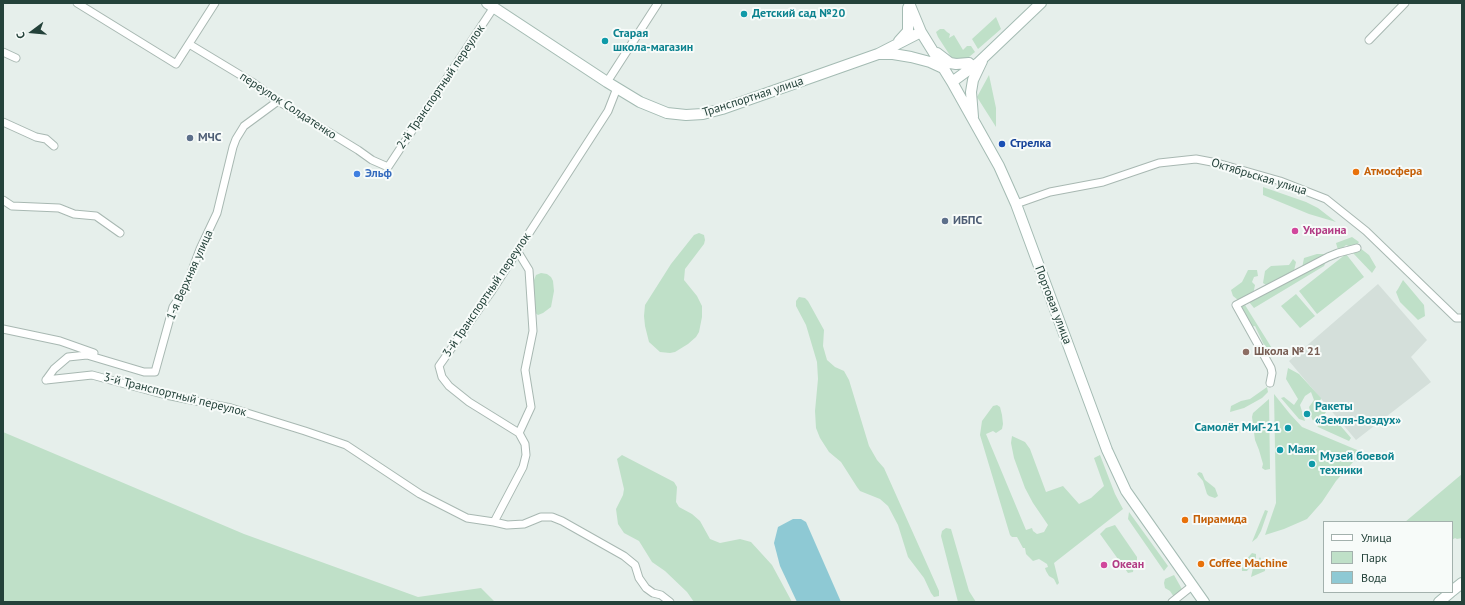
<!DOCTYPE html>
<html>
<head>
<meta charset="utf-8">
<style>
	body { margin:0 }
	#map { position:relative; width:1465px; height:605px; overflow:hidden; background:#e6efeb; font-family:"PT Sans",sans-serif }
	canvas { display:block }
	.frame { position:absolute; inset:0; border:4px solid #24423a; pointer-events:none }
	.legend { position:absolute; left:1323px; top:521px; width:130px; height:72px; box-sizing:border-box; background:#f7fbf9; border:1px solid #a3b1ad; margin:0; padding:5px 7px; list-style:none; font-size:12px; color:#24423a }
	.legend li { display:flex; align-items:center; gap:8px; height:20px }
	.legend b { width:20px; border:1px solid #a3b1ad }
	.north { position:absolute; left:12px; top:12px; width:40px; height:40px; -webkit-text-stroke:3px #f7fbf9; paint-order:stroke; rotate:254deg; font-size:11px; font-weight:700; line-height:16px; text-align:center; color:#24423a }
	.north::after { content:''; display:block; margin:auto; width:14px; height:18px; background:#24423a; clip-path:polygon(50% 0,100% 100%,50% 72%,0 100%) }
</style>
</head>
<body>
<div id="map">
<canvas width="1465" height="605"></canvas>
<div class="frame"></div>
<ul class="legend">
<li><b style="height:5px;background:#fff"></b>Улица</li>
<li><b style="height:11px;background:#bfe0c8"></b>Парк</li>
<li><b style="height:11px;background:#8ec9d4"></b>Вода</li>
</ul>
<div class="north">С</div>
</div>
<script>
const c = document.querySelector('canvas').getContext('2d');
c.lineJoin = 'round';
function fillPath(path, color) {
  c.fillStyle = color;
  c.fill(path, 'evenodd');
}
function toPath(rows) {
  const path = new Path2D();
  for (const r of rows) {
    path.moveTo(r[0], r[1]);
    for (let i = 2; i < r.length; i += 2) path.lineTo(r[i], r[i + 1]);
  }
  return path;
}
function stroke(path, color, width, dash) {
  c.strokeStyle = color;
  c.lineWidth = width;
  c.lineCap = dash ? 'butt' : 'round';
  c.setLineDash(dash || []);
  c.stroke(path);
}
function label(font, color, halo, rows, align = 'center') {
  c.font = font + ' "PT Sans",sans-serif';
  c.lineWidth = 4;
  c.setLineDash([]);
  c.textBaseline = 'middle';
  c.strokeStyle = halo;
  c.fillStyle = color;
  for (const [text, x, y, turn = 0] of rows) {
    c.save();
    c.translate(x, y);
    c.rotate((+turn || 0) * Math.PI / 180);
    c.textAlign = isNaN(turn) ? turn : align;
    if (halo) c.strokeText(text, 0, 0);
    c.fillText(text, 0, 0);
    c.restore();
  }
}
fillPath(toPath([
	[1378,284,1427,340,1411,357,1431,382,1356,440,1289,361]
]), '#d4dfda');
fillPath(toPath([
	[996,17,1001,29,978,49,972,39],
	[940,29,944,29,947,32,950,34,949,38,954,35,963,50,967,46,971,46,975,52,969,57,959,60,951,57,938,37,936,32],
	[989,75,996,108,996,127,977,97],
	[1263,187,1306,202,1318,208,1336,222,1309,214,1263,195],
	[699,233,704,235,705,240,704,244,685,269,684,280,697,296,702,306,702,317,699,332,696,337,688,344,675,352,670,353,660,352,649,342,645,326,644,316,645,305,671,264,694,235],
	[1352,237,1359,242,1356,246,1353,248,1346,245,1342,249,1338,250,1336,243],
	[1360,248,1369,255,1376,267,1372,273,1353,253],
	[1317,254,1325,254,1302,268,1304,258],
	[1346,254,1364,277,1317,314,1299,291],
	[1293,259,1296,262,1294,271,1275,282,1266,285,1263,283,1265,271,1271,266,1289,265],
	[1324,263,1325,264,1324,266,1254,308,1249,302],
	[1248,270,1257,270,1258,276,1254,277,1252,282,1255,285,1253,295,1238,300,1233,296,1231,290,1242,282],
	[541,273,547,274,551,277,553,281,554,291,551,307,543,313,538,315,534,312,533,285,534,280,536,275],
	[1403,280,1424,305,1425,316,1418,320,1400,302,1396,292,1398,289],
	[1296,294,1315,316,1300,328,1281,306],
	[799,297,805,298,808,301,824,330,823,346,827,360,835,367,844,371,849,380,869,446,877,460,884,468,939,591,939,596,934,597,931,593,924,578,908,557,898,525,888,506,880,499,860,491,857,487,841,462,829,452,820,438,816,428,815,411,818,379,817,362,806,325,796,306,796,301],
	[1245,305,1273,350,1271,353,1263,343,1255,326,1251,327,1245,316,1241,306],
	[1288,368,1299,374,1321,398,1320,402,1326,412,1322,418,1325,424,1339,424,1351,438,1349,441,1318,427,1312,419,1309,407,1314,400,1311,392,1305,396,1300,405,1305,421,1299,419,1281,398,1284,397,1294,405,1298,399,1286,379],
	[1267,387,1268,392,1262,398,1244,408,1230,412,1231,406,1241,401,1250,399],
	[1274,394,1290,414,1302,427,1362,452,1336,481,1322,502,1307,519,1284,529,1265,535,1276,503],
	[1269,399,1270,469,1265,470,1262,468,1263,464,1259,450,1255,440,1252,417,1253,413],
	[997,405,1000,407,1002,415,1003,424,1002,429,996,433,993,431,986,434,1026,530,1032,528,1033,531,1037,534,1044,532,1048,525,1033,503,1025,488,1014,458,1011,443,1012,436,1025,442,1030,449,1046,492,1063,486,1079,504,1091,498,1104,486,1094,458,1100,455,1115,494,1123,509,1054,563,1059,583,1057,585,1054,579,1049,576,1046,571,1045,568,1048,567,1047,564,1039,559,1033,561,1026,554,1025,548,1023,548,1017,537,1012,537,1010,535,980,435,982,421,993,406],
	[3,432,244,534,418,597,481,588,495,602,3,602],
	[622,455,674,482,677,487,676,502,679,507,692,514,700,521,710,539,720,543,740,539,751,542,772,565,792,602,694,602,687,592,665,571,652,562,639,541,624,533,618,524,616,509,623,495,624,489,617,459],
	[1199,472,1202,473,1205,480,1215,488,1218,496,1215,498,1209,496,1207,494,1203,481,1197,474],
	[1462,474,1462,538,1457,539,1455,538,1452,540,1452,522,1405,522],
	[1265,510,1268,511,1261,531,1257,538,1252,542],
	[1129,512,1168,566,1164,571,1128,519],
	[1115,525,1137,557,1137,561,1134,565,1133,572,1128,573,1100,534,1106,528],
	[946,528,951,529,969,591,976,602,958,602,941,536,942,531],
	[1252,553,1256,554,1256,558,1247,571,1242,571,1242,564],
	[1260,557,1265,566,1265,571,1251,577,1253,568],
	[1174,575,1183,591,1174,597,1170,591,1165,588,1164,583,1165,579]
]), '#bfe0c8');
fillPath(toPath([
	[793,519,801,519,806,522,841,602,797,602,780,566,774,543,778,527]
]), '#8ec9d4');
const street = toPath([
	[77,3,176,64,215,3],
	[1369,40,1405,3],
	[189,44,252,82,278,101,358,150,372,160,388,167,494,7],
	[3,52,16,58],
	[607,82,658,3],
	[3,122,36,137,46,139,54,146],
	[3,200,12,206,59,208,74,214,96,216,120,233],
	[1016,204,1050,192,1103,182,1159,163,1196,159,1217,163,1280,181,1326,199,1366,231,1456,318,1462,318],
	[518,252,529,270,533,331,525,370,531,407,519,433],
	[3,329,60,341,94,353],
	[46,380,92,375,166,395,231,408,305,431,346,445,420,494,467,518,494,522,523,467,526,455,525,444,519,433,469,402,449,386,442,377,439,366,491,292,608,111,617,88],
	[46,380,54,369,68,357,87,355,144,372,155,372,173,307,185,289,200,249,217,213,233,147,236,139,244,126,278,101],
	[1270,383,1272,373,1271,368,1236,305,1328,257,1338,253,1357,248],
	[494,522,507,525,524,524,541,517,552,517,562,521,624,556,635,565,639,578,646,588,653,593,661,595,670,602],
	[1172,602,1192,586]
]);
const secondary = toPath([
	[487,3,607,82,640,102,667,113,686,115,703,114,722,109,878,54,921,32],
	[909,3,921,32,952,82,999,166,1016,204,1107,450,1126,491,1204,602],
	[899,41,908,31,908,8],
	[937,53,950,63,956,64,969,63],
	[880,54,893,54,911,57,930,62,943,68],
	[952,82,978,63,1041,3],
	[973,117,971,92,973,80,982,61],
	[1452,591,1462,583],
	[1439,602,1451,592]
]);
stroke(street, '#a8b8b2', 9);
stroke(secondary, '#a4bbb3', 12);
stroke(street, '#fff', 7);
stroke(secondary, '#fff', 10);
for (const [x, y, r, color] of [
	[744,14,4,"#0f9aa8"],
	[605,41,4,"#0f9aa8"],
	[190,138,4,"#5c6f8a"],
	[1002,144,4,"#1a4fb4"],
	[1356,172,4,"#e8710a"],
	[357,174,4,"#3f7fe0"],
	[945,221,4,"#5c6f8a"],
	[1295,231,4,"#d1479c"],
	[1246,352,4,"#8d6e63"],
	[1307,414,4,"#0f9aa8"],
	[1288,428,4,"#0f9aa8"],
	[1280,450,4,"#0f9aa8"],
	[1312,464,4,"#0f9aa8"],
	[1185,520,4,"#e8710a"],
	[1201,564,4,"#e8710a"],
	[1104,565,4,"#d1479c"]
]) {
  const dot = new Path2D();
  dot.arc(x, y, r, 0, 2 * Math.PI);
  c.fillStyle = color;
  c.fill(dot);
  stroke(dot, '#f7fbf9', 1.5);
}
label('bold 12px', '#0d838f', '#f7fbf9', [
	["Детский сад №20",752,14],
	["Старая",613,34],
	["школа-магазин",613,48],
	["Ракеты",1315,407],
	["«Земля-Воздух»",1315,421],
	["Самолёт МиГ-21",1280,428,"right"],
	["Маяк",1288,450],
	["Музей боевой",1320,457],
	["техники",1320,471]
], 'left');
label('12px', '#24423a', '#f7fbf9', [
	["2-й Транспортный переулок",441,87,-56],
	["Транспортная улица",753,97,-18],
	["переулок Солдатенко",288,106,33],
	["Октябрьская улица",1259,177,17],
	["1-я Верхняя улица",190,275,-66],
	["3-й Транспортный переулок",487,295,-56],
	["Портовая улица",1053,305,69],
	["3-й Транспортный переулок",175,395,14]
]);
label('bold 12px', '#4e5e75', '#f7fbf9', [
	["МЧС",198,138],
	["ИБПС",953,221]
], 'left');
label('bold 12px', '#164399', '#f7fbf9', [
	["Стрелка",1010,144]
], 'left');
label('bold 12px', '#c56008', '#f7fbf9', [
	["Атмосфера",1364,172],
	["Пирамида",1193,520],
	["Coffee Machine",1209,564]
], 'left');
label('bold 12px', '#366cbe', '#f7fbf9', [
	["Эльф",365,174]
], 'left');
label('bold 12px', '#b23c85', '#f7fbf9', [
	["Украина",1303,231],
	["Океан",1112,565]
], 'left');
label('bold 12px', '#785e54', '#f7fbf9', [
	["Школа № 21",1254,352]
], 'left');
</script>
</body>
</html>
